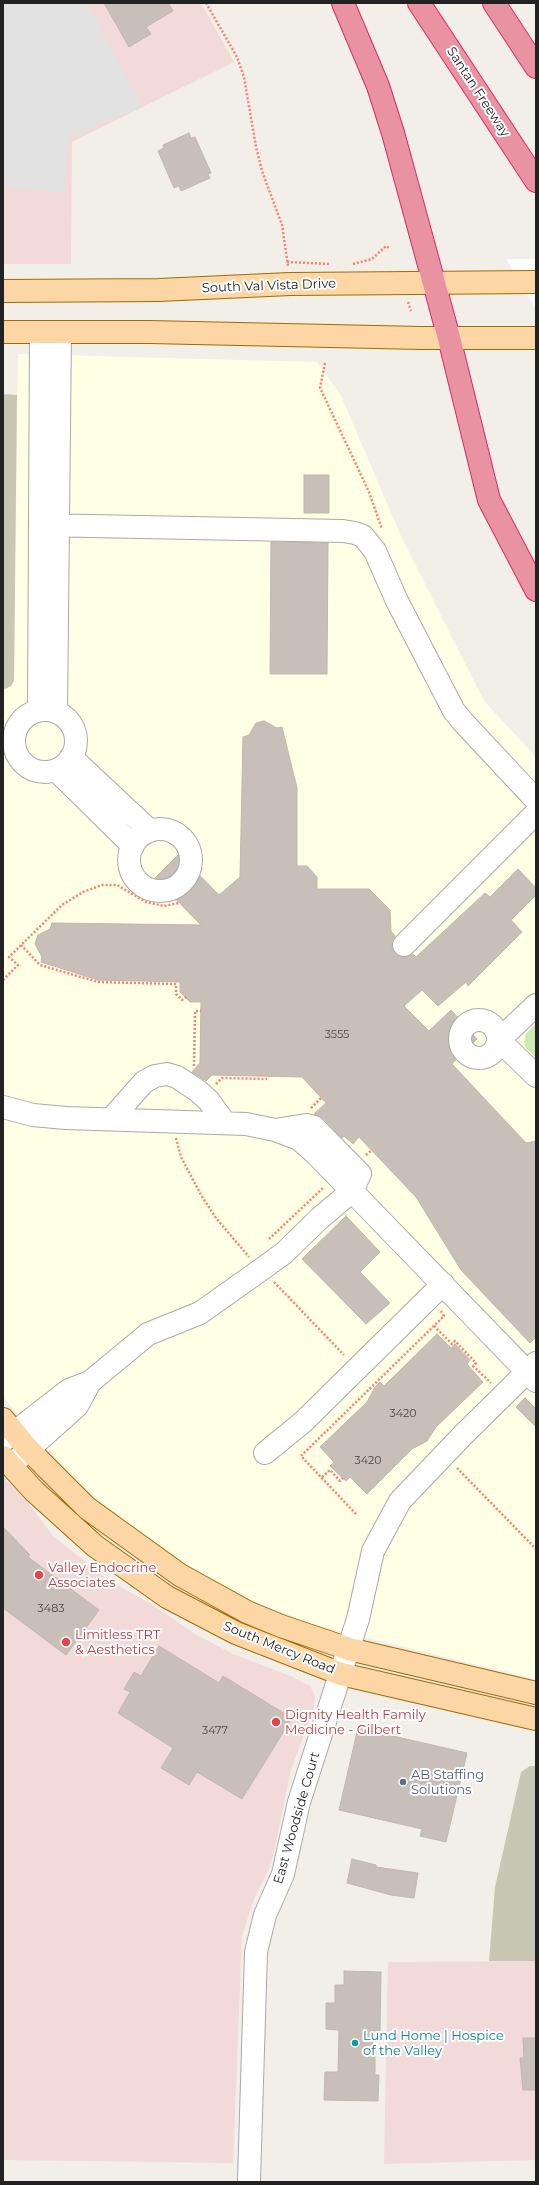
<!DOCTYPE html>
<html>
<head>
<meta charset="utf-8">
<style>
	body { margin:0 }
	#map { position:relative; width:539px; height:2185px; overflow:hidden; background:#f2efe9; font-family:Montserrat,sans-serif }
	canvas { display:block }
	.frame { position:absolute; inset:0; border:4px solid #222; pointer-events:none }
</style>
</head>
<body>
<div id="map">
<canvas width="539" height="2185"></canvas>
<div class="frame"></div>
</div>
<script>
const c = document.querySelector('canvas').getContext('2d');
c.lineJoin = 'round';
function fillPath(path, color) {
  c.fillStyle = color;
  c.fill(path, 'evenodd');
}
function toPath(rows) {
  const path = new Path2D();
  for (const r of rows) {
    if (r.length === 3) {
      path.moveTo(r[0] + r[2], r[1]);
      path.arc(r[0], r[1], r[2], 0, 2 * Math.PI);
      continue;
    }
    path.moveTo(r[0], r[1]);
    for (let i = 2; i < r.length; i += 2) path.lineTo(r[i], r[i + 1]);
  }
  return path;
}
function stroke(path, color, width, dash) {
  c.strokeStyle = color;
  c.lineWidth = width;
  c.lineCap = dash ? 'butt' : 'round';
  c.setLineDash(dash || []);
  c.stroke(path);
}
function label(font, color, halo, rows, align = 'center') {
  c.font = font + ' Montserrat,sans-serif';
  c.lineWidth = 4;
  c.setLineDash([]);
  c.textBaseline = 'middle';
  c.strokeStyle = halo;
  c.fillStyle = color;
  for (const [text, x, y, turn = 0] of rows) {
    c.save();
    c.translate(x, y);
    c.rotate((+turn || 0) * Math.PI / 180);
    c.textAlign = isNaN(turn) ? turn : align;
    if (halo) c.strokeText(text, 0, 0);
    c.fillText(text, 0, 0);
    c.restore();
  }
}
fillPath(toPath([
	[3,3,201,3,234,62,72,142,71,264,3,264],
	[3,1477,26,1500,53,1536,110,1581,153,1605,195,1634,233,1654,293,1677,310,1686,315,1696,313,1711,291,1770,271,1865,254,1899,242,1936,233,2163,3,2160],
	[536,1961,536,2160,384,2164,388,1962]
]), '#f2dad9');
fillPath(toPath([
	[18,354,317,362,341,396,401,536,484,701,536,757,536,1679,311,1624,253,1601,185,1564,132,1527,75,1480,3,1397,3,690,11,686,14,681]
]), '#ffffe5');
fillPath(toPath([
	[3,394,17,395,14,681,11,686,3,690],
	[530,1766,536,1766,536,1961,489,1961,495,1887,521,1772]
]), '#c7c7b4');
fillPath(toPath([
	[534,1025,536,1027,536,1058,526,1048,524,1042,526,1034]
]), '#cdebb0');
fillPath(toPath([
	[3,3,86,3,143,107,68,137,65,193,3,186]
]), '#e2e2e2');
fillPath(toPath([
	[506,259,536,259,536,309,508,262]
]), '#fff');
const building = toPath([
	[104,3,168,3,173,11,146,27,151,34,129,47,104,3],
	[189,133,191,138,195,137,211,173,208,174,210,178,181,191,179,186,174,188,158,151,164,148,163,145,189,133],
	[304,475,329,475,329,513,304,513,304,475],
	[271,542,328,543,327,674,270,674,271,542],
	[264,721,277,728,282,727,297,788,297,866,307,866,317,877,317,889,369,889,390,910,391,931,395,936,392,941,392,948,395,954,407,957,413,954,416,957,485,893,490,897,518,869,536,888,536,895,511,920,522,932,468,986,466,982,438,1006,422,990,404,1006,429,1031,451,1010,477,1039,452,1064,526,1143,536,1141,536,1337,530,1343,461,1270,416,1197,359,1137,353,1144,344,1136,342,1138,323,1118,314,1114,326,1103,302,1077,212,1075,206,1081,192,1072,200,1063,201,1002,190,1002,180,992,180,982,98,980,41,962,42,957,35,944,38,935,50,929,52,923,201,925,155,878,179,854,219,895,240,877,243,737,249,735,256,723,264,721],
	[346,1216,380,1252,360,1272,390,1303,366,1324,302,1259,346,1216],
	[437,1334,451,1348,455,1344,470,1360,467,1364,483,1382,436,1427,427,1441,412,1449,367,1494,350,1477,346,1481,330,1466,334,1462,320,1447,367,1402,375,1387,380,1382,384,1386,437,1334],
	[525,1398,536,1409,536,1427,516,1407,525,1398],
	[3,1527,30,1555,28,1557,99,1610,66,1655,3,1608,3,1527],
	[159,1646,219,1683,223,1676,292,1718,242,1799,197,1772,189,1785,161,1768,173,1748,118,1713,130,1692,124,1689,134,1672,141,1676,159,1646],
	[358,1728,467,1753,446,1842,420,1836,422,1829,339,1810,358,1728],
	[352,1859,376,1865,376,1867,418,1873,414,1898,391,1895,347,1883,352,1859],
	[344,1971,381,1972,380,2031,373,2031,372,2056,375,2056,375,2075,379,2075,378,2101,324,2100,325,2072,338,2072,339,2030,326,2029,326,2003,335,2003,335,1985,344,1985,344,1971],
	[523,2038,536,2038,536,2090,523,2090,520,2058,524,2058,523,2038]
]);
fillPath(building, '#c7bfb8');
stroke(building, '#c4b6ab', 1);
const minor = toPath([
	[40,525,343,531,355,533,363,536,375,551,397,601,454,711,463,722,536,800],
	[39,710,41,332],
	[45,741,31],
	[56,712,60,332],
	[71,757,150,831],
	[56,770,133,846],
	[160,860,31],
	[404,945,536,813],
	[536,1005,499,1040,536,1076],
	[479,1039,19],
	[3,1107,33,1115,66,1118,246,1124,275,1130,299,1139,316,1154,536,1381],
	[112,1118,144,1082,155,1076,167,1074,177,1077,198,1091,209,1101,225,1123],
	[3,1441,69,1390,90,1382,148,1334,200,1313,262,1269,284,1253,320,1218,352,1191,360,1174,314,1127,306,1125,275,1130],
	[265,1453,303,1422,443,1284],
	[11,1465,77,1406,90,1382],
	[249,2180,256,1952,265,1915,283,1874,299,1802,358,1619,373,1551,400,1501,463,1435,536,1363]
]);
const major = toPath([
	[3,291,159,290,290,284,536,282],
	[3,332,149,332,421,338,536,338],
	[3,1419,28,1449,87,1508,180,1575,247,1612,281,1626,349,1649,536,1693],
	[3,1457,34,1491,95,1546,167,1597,236,1633,341,1674,536,1719]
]);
const highway = toPath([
	[343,3,378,86,393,133,449,338,489,500,536,590],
	[419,3,536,181],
	[494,3,536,67]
]);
stroke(minor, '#a9a9a9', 24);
stroke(major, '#a06b00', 24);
stroke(highway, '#dc2a67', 24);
stroke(toPath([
	[206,3,237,57,244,77,256,147,262,171,282,225,288,266],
	[287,262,331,264],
	[353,264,372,259,386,246,389,248],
	[408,302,411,311],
	[325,363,320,388,322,392,369,492,382,529],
	[21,945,40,965,98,982,176,984,176,994,182,1000,186,997],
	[3,980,18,965,9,957,62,905,83,892,102,885,117,885,146,902,164,906,179,903],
	[194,1066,195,1011,201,1011],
	[216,1084,222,1078,267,1079],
	[311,1108,321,1098],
	[176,1138,181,1157,201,1195,216,1218,249,1257],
	[366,1155,372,1150],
	[269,1239,323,1188],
	[274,1282,344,1355],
	[434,1326,452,1344,455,1341,476,1363,473,1366,491,1383],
	[457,1468,536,1549],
	[322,1477,330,1470,340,1481,343,1478],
	[356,1514,301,1456,444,1316,441,1311]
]), '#fa8072', 2.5, [2, 2]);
stroke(minor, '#fff', 22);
stroke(major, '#fcd6a4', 22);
stroke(highway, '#e892a2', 22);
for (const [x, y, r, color] of [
	[39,1575,5,"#e0444e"],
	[66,1642,5,"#e0444e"],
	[276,1722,5,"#e0444e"],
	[403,1782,4,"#5c6f8a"],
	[355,2043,4,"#0f9aa8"]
]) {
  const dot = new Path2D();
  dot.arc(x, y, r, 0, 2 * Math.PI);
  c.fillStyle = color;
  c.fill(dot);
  stroke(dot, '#fff', 1.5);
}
label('11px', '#4b4948', null, [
	["3555",337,1035],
	["3420",403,1414],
	["3420",368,1461],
	["3483",51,1609],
	["3477",215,1731]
]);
label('13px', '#222', '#fff', [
	["Santan Freeway",478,92,57],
	["South Val Vista Drive",269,286,-2],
	["South Mercy Road",279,1648,22],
	["East Woodside Court",297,1818,-74]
]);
label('13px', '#be3a42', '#fff', [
	["Valley Endocrine",48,1568],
	["Associates",48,1583],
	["Limitless TRT",75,1635],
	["& Aesthetics",75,1650],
	["Dignity Health Family",285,1715],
	["Medicine - Gilbert",285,1730]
], 'left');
label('13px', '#4e5e75', '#fff', [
	["AB Staffing",411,1775],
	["Solutions",411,1790]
], 'left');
label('13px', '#0d838f', '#fff', [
	["Lund Home | Hospice",363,2036],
	["of the Valley",363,2051]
], 'left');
</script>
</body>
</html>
